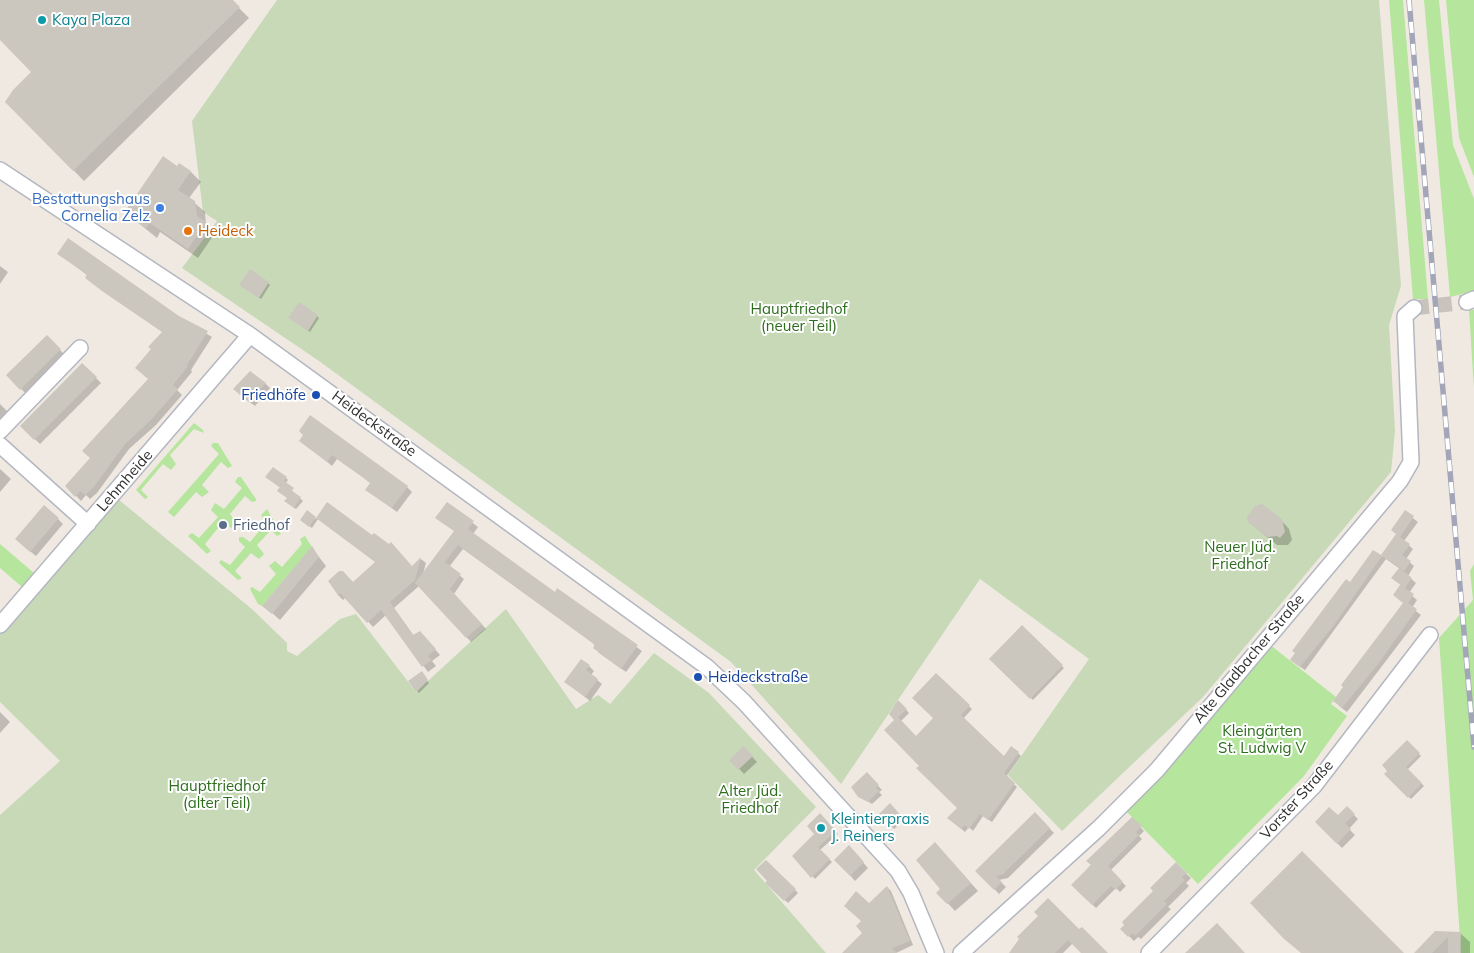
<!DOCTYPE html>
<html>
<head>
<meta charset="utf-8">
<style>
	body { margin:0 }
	canvas { display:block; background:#efe9e1 }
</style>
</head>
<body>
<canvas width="1474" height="953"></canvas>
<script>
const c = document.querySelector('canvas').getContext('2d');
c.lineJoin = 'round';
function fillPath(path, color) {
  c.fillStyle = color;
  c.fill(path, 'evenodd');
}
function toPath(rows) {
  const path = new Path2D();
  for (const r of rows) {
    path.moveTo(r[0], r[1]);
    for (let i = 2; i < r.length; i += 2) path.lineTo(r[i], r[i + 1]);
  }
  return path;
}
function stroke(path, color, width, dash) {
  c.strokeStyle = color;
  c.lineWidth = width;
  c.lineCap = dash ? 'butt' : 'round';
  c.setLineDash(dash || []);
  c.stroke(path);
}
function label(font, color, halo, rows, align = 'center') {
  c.font = font + ' Mulish,sans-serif';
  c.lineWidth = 4;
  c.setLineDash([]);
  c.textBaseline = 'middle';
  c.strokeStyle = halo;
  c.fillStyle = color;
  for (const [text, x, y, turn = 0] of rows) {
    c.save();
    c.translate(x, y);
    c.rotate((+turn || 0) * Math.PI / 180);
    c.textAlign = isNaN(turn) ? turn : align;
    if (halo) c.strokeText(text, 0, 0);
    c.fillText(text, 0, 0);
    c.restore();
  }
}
fillPath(toPath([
	[1389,0,1403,0,1428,299,1413,299],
	[1424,0,1439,0,1453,145,1474,199,1474,291,1450,297],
	[1446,0,1474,0,1474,177,1459,138],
	[1469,309,1474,310,1474,386,1473,374],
	[194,423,203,430,204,433,194,429,170,455,176,464,171,470,163,464,141,490,148,497,145,499,136,490],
	[213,443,218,443,232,466,228,468,221,462,202,485,209,492,202,497,196,492,174,517,168,512,219,454,211,446],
	[238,477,241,477,256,499,256,501,252,502,245,496,230,514,237,523,231,528,223,522,205,544,211,551,207,554,188,536,192,533,199,538,218,517,211,510,215,503,224,509,242,488,235,482],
	[267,509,281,534,277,536,271,530,257,545,264,554,259,559,251,553,235,571,242,578,238,580,219,563,221,560,230,565,245,547,239,541,239,537,243,537,250,542,266,523,261,515],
	[305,536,312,547,262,606,258,604,250,589,252,587,260,592,276,574,269,566,275,561,282,567,302,544,300,539],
	[0,544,34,573,22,587,0,568],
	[1474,564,1474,953,1461,953,1439,638,1473,600,1470,571],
	[1269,644,1336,697,1331,704,1347,716,1304,776,1198,884,1125,810]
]), '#b6e59e');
fillPath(toPath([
	[277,0,1379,0,1401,286,1389,325,1395,431,1391,472,1203,697,1062,831,1008,775,1089,659,980,579,841,784,731,662,319,361,182,268,217,221,203,212,192,121],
	[113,495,253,610,287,643,287,651,297,656,340,619,356,614,416,692,506,609,576,709,598,695,610,704,654,653,709,693,816,807,754,870,826,953,0,953,0,815,60,761,0,702,0,625]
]), '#c8d9b8');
fillPath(toPath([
	[0,0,231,0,249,18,84,181,6,102,33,72,0,38],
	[178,167,191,172,201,182,189,198,205,212,206,225,215,233,198,258,160,232,157,238,126,213],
	[59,254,179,317,212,337,191,370,192,372,177,390,182,395,156,425,129,449,97,493,90,499,86,495,81,501,67,486,91,458,149,379,152,349,163,332],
	[0,266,8,272,0,284],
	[268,283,270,285,261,299,243,287],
	[317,316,319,318,310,332,292,319],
	[47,337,65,355,26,394,8,375],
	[82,364,101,383,40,444,21,426],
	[265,383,270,388,255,406,239,394],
	[0,404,7,411,0,420],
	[301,440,407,487,412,492,397,512,366,490,371,483,337,459,332,466],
	[0,469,11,479,0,492],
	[286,478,288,480,285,484,303,501,296,509,288,503,288,498,281,488,269,479],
	[327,504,412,567,421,559,426,563,423,574,455,532,448,504,478,527,473,534,555,594,558,590,642,651,626,672,599,653,593,643,463,549,449,567,464,579,454,594,486,629,471,642,419,586,394,608,414,636,425,638,440,655,432,661,436,666,428,672,386,615,373,627,346,597,343,600,338,595,329,581,353,583,376,562,318,519,312,528,303,522,307,512,316,519],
	[1405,512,1418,522,1404,541,1413,549,1406,559,1414,566,1408,576,1416,583,1409,593,1417,600,1412,608,1421,615,1347,712,1339,706,1404,603,1394,595,1401,585,1393,578,1400,569,1386,559,1305,670,1296,664,1374,551,1382,557,1397,535],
	[58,519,63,524,36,556,21,544],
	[1281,520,1289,529,1292,540,1288,545,1277,545,1249,522],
	[312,548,326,566,280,620,272,613],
	[1022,627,1064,668,1033,700,991,659],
	[589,666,594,671,591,675,602,684,590,701,566,682],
	[423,675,429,683,419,693,417,691],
	[936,675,972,709,963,719,1004,758,1018,753,1021,756,1006,777,1017,787,992,822,983,816,973,831,969,827,965,832,952,821,959,808,920,766,896,721,899,702,909,713,901,721,916,737,934,718],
	[0,712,10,722,0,733],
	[1407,742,1421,756,1407,770,1424,786,1411,799,1386,774],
	[744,748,757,762,744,774,731,760],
	[867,774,882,790,879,792,882,795,872,804,859,796],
	[890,805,904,820,894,829,881,814],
	[1347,808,1358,819,1349,829,1355,835,1342,848,1316,822,1338,817],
	[1035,814,1054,833,1008,878,999,880,1006,887,999,894,977,871],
	[820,815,838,834,820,850,832,862,815,879,794,856,816,834],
	[1132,818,1144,831,1139,836,1142,839,1110,871,1126,886,1120,892,1116,888,1096,908,1073,885],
	[849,847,868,868,855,881,836,860],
	[943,852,978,891,955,911,938,893,942,889],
	[766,861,798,893,788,903,767,883],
	[1176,864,1191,878,1186,883,1189,886,1168,907,1171,909,1141,939,1138,937,1134,941,1122,929],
	[887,887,891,891,913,945,896,953,844,953,864,933,862,921,869,905],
	[1079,931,1107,953,1083,953,1073,943,1063,953,1010,953,1021,939],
	[1436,932,1460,933,1470,942,1470,953,1416,953]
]), '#0003');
fillPath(toPath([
	[0,0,233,0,240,7,73,171,5,102,13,90,31,72,0,40],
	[163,156,177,166,179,163,191,171,178,190,195,201,197,216,206,222,188,249,150,223,146,228,124,213],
	[68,238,179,316,208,331,187,365,188,366,173,385,178,389,151,420,125,444,93,488,85,495,80,491,75,497,65,486,90,458,82,451,148,379,135,368,151,349,148,347,162,332,102,291,85,278,87,274,57,254],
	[250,269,269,282,259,298,239,285],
	[299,302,318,315,308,331,288,318],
	[47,335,61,349,20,390,6,375],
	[82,363,97,377,34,440,20,426],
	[250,371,266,383,249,402,233,389],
	[310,415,408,486,392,508,365,490,370,483,361,476,332,455,327,462,299,441,303,435,299,431],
	[273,467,287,477,279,487,265,477],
	[284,481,294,488,290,493,292,491,301,497,294,508,284,501,287,498,277,491],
	[327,502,372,535,374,533,389,544,391,542,412,566,421,557,415,580,390,602,413,635,420,631,436,649,428,656,432,660,422,667,381,610,367,623,340,593,338,595,328,581,339,571,343,571,353,582,375,562,316,518],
	[447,502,474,521,468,529,555,592,557,588,638,645,621,669,593,648,595,645,587,639,458,545,445,562,461,574,450,589,482,624,466,638,415,583,454,531,435,518],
	[1262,504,1282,519,1285,532,1280,538,1277,536,1268,537,1248,522,1247,517,1255,506],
	[44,505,59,518,30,552,15,539],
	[307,510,316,517,309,527,300,520],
	[1405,510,1414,516,1400,537,1410,544,1402,555,1411,561,1404,571,1382,556,1334,625,1300,667,1290,660,1295,653,1292,651,1346,579,1350,582,1373,550,1381,555,1396,534,1391,530],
	[312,546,319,557,272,614,262,606],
	[1399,568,1412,578,1405,588,1414,594,1408,603,1417,609,1378,664,1342,708,1333,701,1343,687,1341,685,1403,603,1393,595,1400,585,1402,586,1391,578],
	[1022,625,1063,665,1030,699,989,659],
	[581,659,590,665,586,670,598,679,585,697,564,682],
	[422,671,428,680,416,692,408,681],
	[936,673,970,705,961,715,1004,756,1011,746,1019,752,1004,773,1015,783,988,820,980,814,969,829,965,825,961,829,947,818,957,808,916,768,919,766,884,730,894,720,889,714,898,700,907,709,898,717,916,736,933,718,912,698],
	[1407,740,1420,753,1406,767,1422,783,1408,798,1384,774,1387,771,1382,765],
	[744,746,753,756,738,770,729,760],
	[867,772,879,785,876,788,879,791,868,802,858,797,851,787],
	[890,803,903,818,891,828,879,814],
	[1347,806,1355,814,1345,823,1351,829,1337,844,1315,822,1329,807,1338,815],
	[1035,812,1050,828,1003,874,996,876,1002,882,994,890,975,871],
	[820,813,836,831,818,847,830,859,811,878,792,856,814,834,807,826],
	[1132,817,1142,826,1136,832,1139,835,1108,866,1123,882,1115,890,1111,886,1092,905,1071,885,1091,865,1086,861],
	[935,842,971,883,947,904,936,893,940,889,916,860],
	[849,845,864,862,850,876,834,860],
	[1302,851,1404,953,1301,953,1283,938,1250,903],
	[766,860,796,889,784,901,765,883,767,881,756,869],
	[1176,862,1187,873,1182,877,1185,880,1164,901,1167,904,1135,936,1133,933,1128,937,1120,929,1124,925,1122,922,1153,891,1150,888],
	[887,886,910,941,892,948,897,953,842,953,862,933,856,926,861,921,844,906,856,891,869,903],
	[1048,898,1079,929,1082,927,1108,953,1081,953,1068,940,1055,953,1009,953,1019,939,1017,937,1038,916,1034,912],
	[1217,923,1245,953,1185,953],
	[1435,931,1461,932,1460,953,1448,953,1448,937,1432,953,1414,953]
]), '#cbc7bf');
stroke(toPath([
	[1414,308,1467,302]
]), '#c8c4bd', 15, [15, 8]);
const minor = toPath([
	[0,170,250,335,707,667,744,702,898,871,911,893,936,953],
	[1467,302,1474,299],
	[0,431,80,348],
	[0,445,88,524],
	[0,625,250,335],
	[961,953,1099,828,1157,770,1400,481,1411,462,1405,316,1414,308],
	[1149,953,1314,786,1430,635]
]);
stroke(minor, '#b4b7c1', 18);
stroke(minor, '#fff', 15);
const rail = toPath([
	[1409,0,1474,747]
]);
stroke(rail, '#a3a6b8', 5.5);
stroke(rail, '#fff', 4, [11]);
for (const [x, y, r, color] of [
	[42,20,5,"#0f9aa8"],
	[160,208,5,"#3f7fe0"],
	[188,231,5,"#e8710a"],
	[316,395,5,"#1a4fb4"],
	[223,525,5,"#5c6f8a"],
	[698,677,5,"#1a4fb4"],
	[821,828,5,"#0f9aa8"]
]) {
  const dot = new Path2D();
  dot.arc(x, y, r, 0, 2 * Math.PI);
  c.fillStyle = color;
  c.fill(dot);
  stroke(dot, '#fff', 2);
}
label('15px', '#0d838f', '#fff', [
	["Kaya Plaza",52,20],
	["Kleintierpraxis",831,819],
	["J. Reiners",831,836]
], 'left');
label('15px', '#366cbe', '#fff', [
	["Bestattungshaus",150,199],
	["Cornelia Zelz",150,216]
], 'right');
label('15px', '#c56008', '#fff', [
	["Heideck",198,231]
], 'left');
label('15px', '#2c6e1b', '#fff', [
	["Hauptfriedhof",799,309],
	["(neuer Teil)",799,326],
	["Neuer Jüd.",1240,547],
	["Friedhof",1240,564],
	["Kleingärten",1262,731],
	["St. Ludwig V",1262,748],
	["Hauptfriedhof",217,786],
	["(alter Teil)",217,803],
	["Alter Jüd.",750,791],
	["Friedhof",750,808]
]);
label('15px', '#164399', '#fff', [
	["Friedhöfe",306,395],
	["Heideckstraße",708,677,"left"]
], 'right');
label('15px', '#2e2e2e', '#fff', [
	["Heideckstraße",374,424,36],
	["Lehmheide",125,481,-49],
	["Alte Gladbacher Straße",1249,659,-50],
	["Vorster Straße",1297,800,-48]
]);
label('15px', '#4e5e75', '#fff', [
	["Friedhof",233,525]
], 'left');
</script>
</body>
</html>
